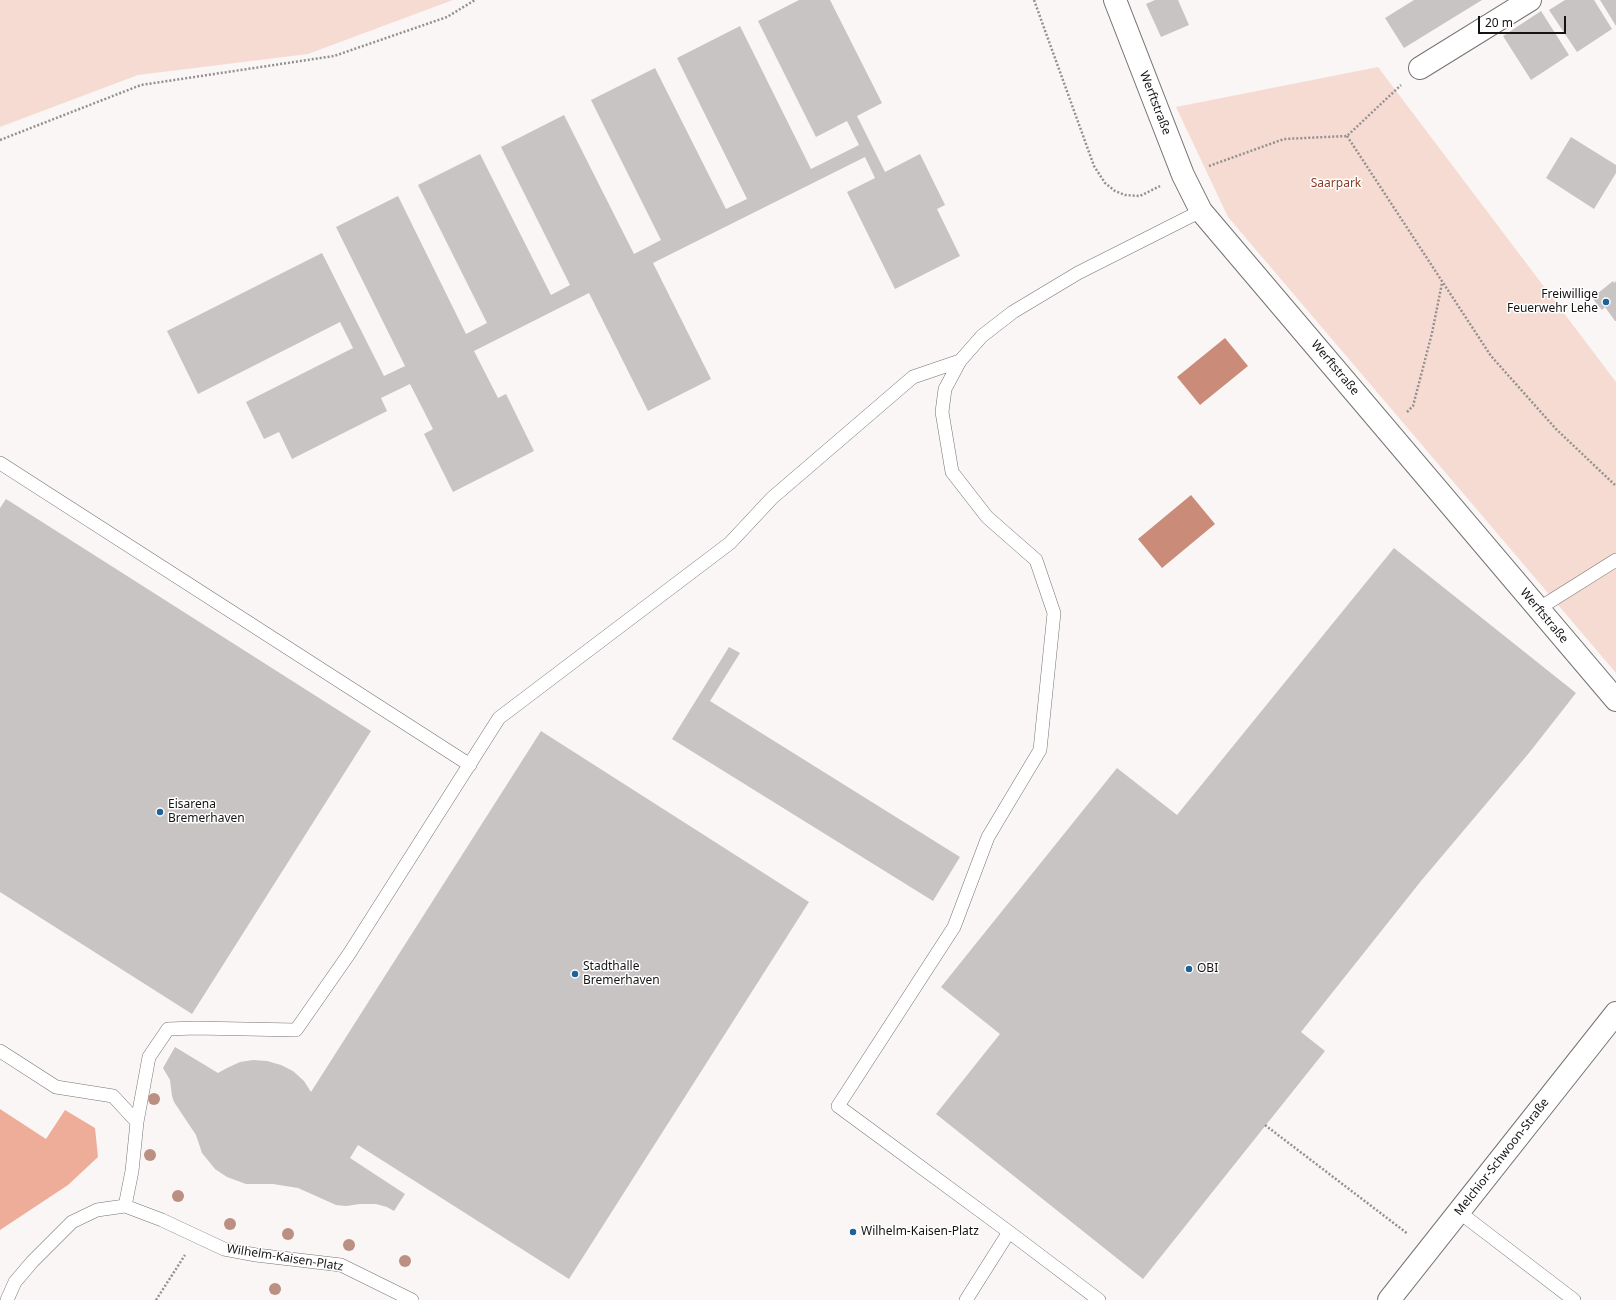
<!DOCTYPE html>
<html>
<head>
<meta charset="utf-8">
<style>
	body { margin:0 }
	#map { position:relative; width:1616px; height:1300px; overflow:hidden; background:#f9f6f5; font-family:"Noto Sans",sans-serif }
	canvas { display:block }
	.scale { position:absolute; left:1478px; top:16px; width:88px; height:18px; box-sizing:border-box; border:2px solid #151313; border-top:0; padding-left:5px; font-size:12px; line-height:14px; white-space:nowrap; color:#151313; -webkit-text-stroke:3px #fff; paint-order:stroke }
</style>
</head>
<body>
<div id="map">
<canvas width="1616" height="1300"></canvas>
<div class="scale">20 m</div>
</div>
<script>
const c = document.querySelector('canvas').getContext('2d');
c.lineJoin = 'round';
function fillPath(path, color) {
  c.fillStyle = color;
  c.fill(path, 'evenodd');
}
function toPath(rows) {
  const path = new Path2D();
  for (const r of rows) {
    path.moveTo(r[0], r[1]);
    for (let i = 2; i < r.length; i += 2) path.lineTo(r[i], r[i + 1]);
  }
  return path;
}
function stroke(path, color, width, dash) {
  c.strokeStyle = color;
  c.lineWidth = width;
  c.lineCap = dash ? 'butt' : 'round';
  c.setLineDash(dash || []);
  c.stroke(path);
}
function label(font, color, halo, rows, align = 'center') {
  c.font = font + ' "Noto Sans",sans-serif';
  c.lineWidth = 3;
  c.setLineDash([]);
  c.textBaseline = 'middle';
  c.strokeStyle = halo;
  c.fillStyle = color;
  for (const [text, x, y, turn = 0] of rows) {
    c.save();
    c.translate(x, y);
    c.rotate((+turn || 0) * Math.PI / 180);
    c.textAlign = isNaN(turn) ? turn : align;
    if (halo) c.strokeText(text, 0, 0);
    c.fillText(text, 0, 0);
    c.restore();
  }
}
fillPath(toPath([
	[0,0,453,0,308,54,138,75,0,127],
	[1378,67,1616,382,1616,673,1228,217,1176,107]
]), '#f6dbd3');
fillPath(toPath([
	[0,1109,46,1139,65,1110,95,1128,98,1157,68,1185,0,1230]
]), '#eead99');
fillPath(toPath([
	[1225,338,1248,366,1200,405,1177,377],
	[1191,495,1215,524,1162,568,1138,539]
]), '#ca8b79');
fillPath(toPath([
	[799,0,830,0,882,103,857,116,885,172,920,154,945,205,937,209,960,256,895,289,847,192,875,178,865,157,653,263,711,379,648,411,589,293,474,351,498,398,506,394,534,451,453,492,424,434,433,429,410,384,381,398,387,411,292,459,279,432,264,439,246,402,353,348,340,322,198,394,167,331,322,253,384,376,405,366,336,227,398,196,466,334,487,323,418,185,480,154,551,295,570,285,501,147,564,115,634,254,661,240,591,100,655,68,726,209,747,199,677,58,740,26,811,169,859,145,847,121,816,137,758,21],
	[1155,0,1178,0,1189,25,1161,37,1146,4],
	[1414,0,1482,0,1404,48,1385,18],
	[1565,0,1594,0,1612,29,1577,52,1549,10],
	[1600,0,1616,0,1616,26],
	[1541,11,1569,55,1531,80,1503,36],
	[1571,137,1616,165,1616,173,1594,209,1546,178],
	[1613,281,1614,283,1616,281,1616,321,1615,321,1605,307,1602,310,1592,298],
	[6,499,371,731,192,1014,0,892,0,508],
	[1394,548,1576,693,1529,753,1421,881,1301,1032,1325,1051,1143,1279,936,1114,1000,1034,941,987,1117,768,1177,815],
	[729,647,740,653,710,701,960,857,933,901,672,739],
	[541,731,809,902,569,1279,358,1145,350,1158,405,1194,394,1211,387,1207,376,1204,360,1204,346,1206,336,1205,298,1188,273,1184,246,1184,227,1177,215,1169,202,1153,196,1135,174,1102,172,1096,170,1080,163,1068,175,1047,218,1073,227,1068,240,1062,253,1060,267,1061,281,1065,293,1071,304,1081,311,1092]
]), '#c7c4c3');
const service = toPath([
	[0,463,470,765],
	[1538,609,1616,560],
	[0,1051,56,1087,113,1096,137,1122],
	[125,1206,132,1171,137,1122,149,1057,168,1029,195,1028,296,1030,349,954,499,718,730,543,772,498,913,377,960,361],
	[1459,1212,1574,1300],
	[7,1300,15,1282,32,1262,72,1222,97,1210,125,1206,162,1220,224,1249,256,1255,341,1265,412,1300],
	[966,1300,1009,1232],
	[1099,1300,1009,1232,838,1106,954,927,988,837,1040,750,1054,613,1036,560,987,517,952,472,942,412,945,389,960,361,982,336,1013,312,1078,273,1201,211]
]);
const minor = toPath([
	[1115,0,1183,175,1201,211,1616,700],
	[1420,68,1530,0]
]);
const secondary = toPath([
	[1389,1300,1616,1013]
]);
stroke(service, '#767372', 14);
stroke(minor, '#767372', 24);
stroke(secondary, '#767372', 24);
stroke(toPath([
	[1034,0,1094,166,1105,183,1115,191,1125,195,1140,196,1160,186],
	[1347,136,1491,356,1556,429,1616,486],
	[0,140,141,85,334,56,447,17,475,0],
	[1209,166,1284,139,1347,136,1401,85],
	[1407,412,1413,406,1432,333,1442,283],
	[1265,1125,1408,1234],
	[156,1300,185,1255]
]), '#939090', 2.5, [2, 2]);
stroke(service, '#fff', 13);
stroke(minor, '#fff', 22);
stroke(secondary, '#fff', 22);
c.fillStyle = '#bb8f82';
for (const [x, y] of [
	[154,1099],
	[150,1155],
	[178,1196],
	[230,1224],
	[288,1234],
	[349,1245],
	[405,1261],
	[275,1289]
]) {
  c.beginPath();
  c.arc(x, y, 6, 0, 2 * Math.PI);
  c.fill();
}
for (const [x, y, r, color] of [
	[1606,302,4,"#1f6297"],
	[160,812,4,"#1f6297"],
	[1189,969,4,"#1f6297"],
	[575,974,4,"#1f6297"],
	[853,1232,4,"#1f6297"]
]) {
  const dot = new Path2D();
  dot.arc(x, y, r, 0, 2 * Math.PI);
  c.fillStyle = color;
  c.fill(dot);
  stroke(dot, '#fff', 1.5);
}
label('12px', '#151313', '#fff', [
	["Werftstraße",1155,103,69],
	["Werftstraße",1335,368,50],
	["Werftstraße",1544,616,50],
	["Melchior-Schwoon-Straße",1502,1157,-52],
	["Wilhelm-Kaisen-Platz",285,1258,9]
]);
label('12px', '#883b24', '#fff', [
	["Saarpark",1336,184]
]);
label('12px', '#151313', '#fff', [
	["Freiwillige",1598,295,"right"],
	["Feuerwehr Lehe",1598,309,"right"],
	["Eisarena",168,805],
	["Bremerhaven",168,819],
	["Stadthalle",583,967],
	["Bremerhaven",583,981],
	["OBI",1197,969],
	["Wilhelm-Kaisen-Platz",861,1232]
], 'left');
</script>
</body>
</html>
